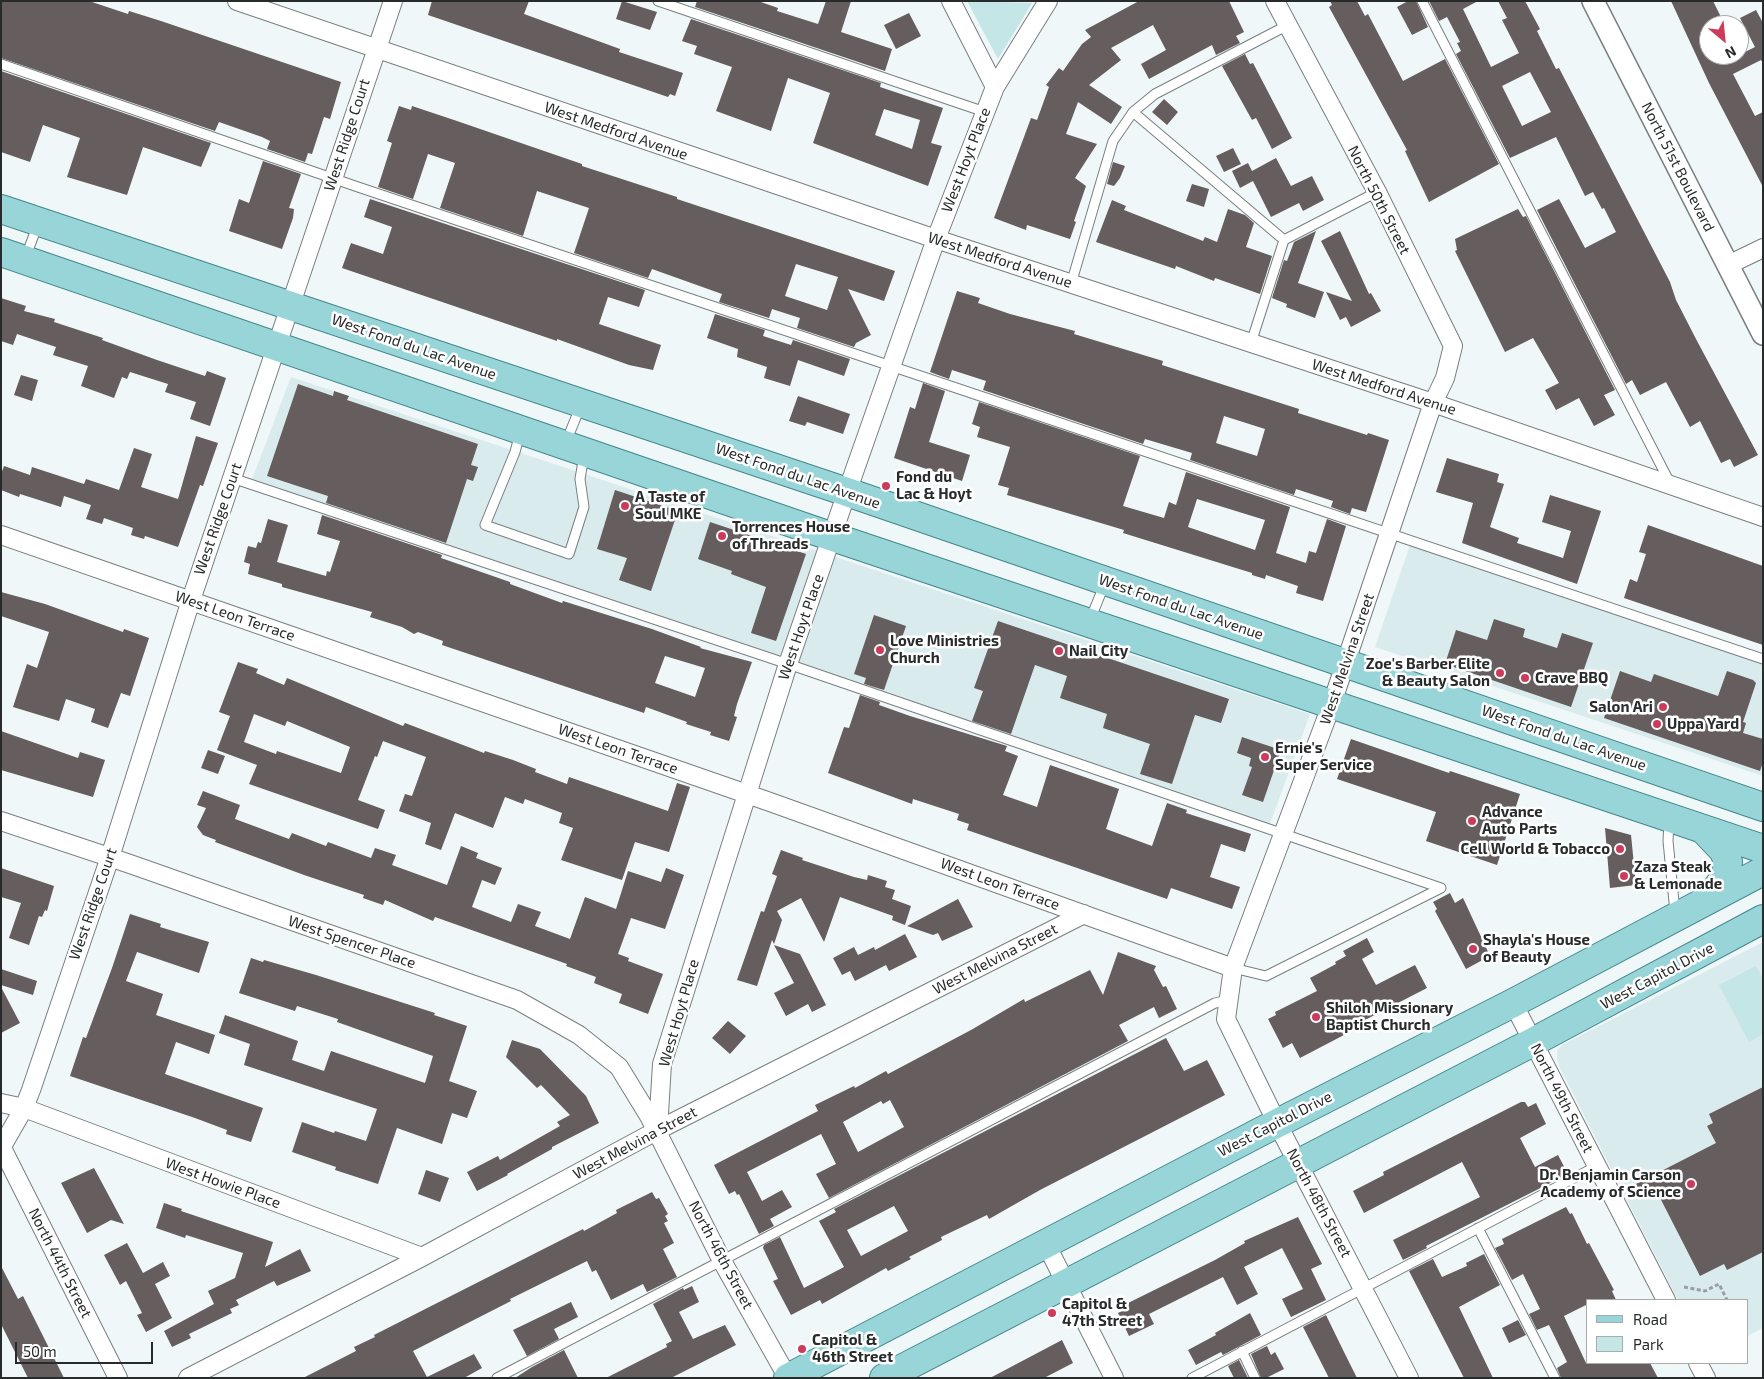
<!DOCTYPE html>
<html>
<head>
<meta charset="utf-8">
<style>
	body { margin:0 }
	#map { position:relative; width:1764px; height:1379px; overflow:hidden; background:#eff7f8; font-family:"Exo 2",sans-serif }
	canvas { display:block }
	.frame { position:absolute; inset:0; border:2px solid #282b2b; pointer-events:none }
	.legend { position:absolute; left:1586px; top:1299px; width:162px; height:65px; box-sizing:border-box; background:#fff; border:1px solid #a9aaaa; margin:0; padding:6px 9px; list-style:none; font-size:15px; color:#282b2b }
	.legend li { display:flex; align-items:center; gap:10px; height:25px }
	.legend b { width:25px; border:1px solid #a9aaaa }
	.north { position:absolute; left:1699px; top:15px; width:50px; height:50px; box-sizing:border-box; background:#fff; border:1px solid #a9aaaa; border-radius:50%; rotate:152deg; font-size:14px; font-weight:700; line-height:20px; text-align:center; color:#282b2b }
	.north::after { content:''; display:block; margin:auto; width:18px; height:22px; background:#cb3c5c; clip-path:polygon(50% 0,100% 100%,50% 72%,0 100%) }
	.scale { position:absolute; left:15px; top:1342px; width:138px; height:22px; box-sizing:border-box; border:2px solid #282b2b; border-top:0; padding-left:6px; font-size:15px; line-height:18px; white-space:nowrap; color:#282b2b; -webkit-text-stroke:4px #fff; paint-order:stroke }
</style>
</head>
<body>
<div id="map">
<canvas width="1764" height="1379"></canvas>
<div class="frame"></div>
<ul class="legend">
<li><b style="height:6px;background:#97d5d9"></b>Road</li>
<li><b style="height:14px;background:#c4e6e7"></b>Park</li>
</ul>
<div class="north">N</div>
<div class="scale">50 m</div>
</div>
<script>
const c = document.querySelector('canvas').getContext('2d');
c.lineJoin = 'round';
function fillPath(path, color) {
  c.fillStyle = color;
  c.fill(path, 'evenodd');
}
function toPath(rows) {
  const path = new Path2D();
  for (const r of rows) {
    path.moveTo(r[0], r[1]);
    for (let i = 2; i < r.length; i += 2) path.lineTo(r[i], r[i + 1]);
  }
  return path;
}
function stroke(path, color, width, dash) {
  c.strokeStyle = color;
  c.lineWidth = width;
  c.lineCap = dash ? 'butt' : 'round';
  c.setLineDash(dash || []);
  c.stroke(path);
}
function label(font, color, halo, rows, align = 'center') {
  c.font = font + ' "Exo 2",sans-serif';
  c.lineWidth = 5;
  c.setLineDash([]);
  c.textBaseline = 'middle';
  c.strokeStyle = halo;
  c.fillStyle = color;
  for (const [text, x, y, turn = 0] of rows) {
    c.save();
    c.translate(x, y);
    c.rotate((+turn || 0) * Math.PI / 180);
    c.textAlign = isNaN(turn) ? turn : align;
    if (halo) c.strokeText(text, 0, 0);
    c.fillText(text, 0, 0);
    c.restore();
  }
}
fillPath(toPath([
	[291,377,1310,714,1267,832,251,482],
	[1411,542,1763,659,1763,776,1375,647],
	[1763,942,1763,1328,1748,1336,1748,1300,1678,1300,1560,1068,1557,1059,1557,1050,1564,1044]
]), '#d9ebec');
fillPath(toPath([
	[967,1,1032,3,998,59],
	[1756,966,1763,979,1763,1034,1749,1042,1719,985]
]), '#c4e6e7');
fillPath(toPath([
	[1,1,89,1,128,14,129,11,161,21,341,82,330,119,324,117,312,154,308,153,305,162,267,149,270,141,262,137,219,122,215,131,1,58],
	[432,1,529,1,524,14,620,49,619,52,683,73,675,96,670,94,668,97,428,15],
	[622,1,657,12,650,30,616,19],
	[697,1,758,1,778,8,777,11,818,24,826,1,851,1,841,32,892,49,885,71,695,7],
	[1139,1,1229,1,1244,32,1236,36,1240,43,1216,55,1212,45,1149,79,1141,64,1166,50,1153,25,1111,48,1121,60,1089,85,1122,107,1111,124,1078,102,1066,134,1097,144,1075,178,1086,186,1074,221,1076,222,1070,239,1027,225,1026,230,994,218,1031,118,1037,120,1049,87,1046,85,1059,68,1063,71,1082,44,1091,37,1085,30],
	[1330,1,1357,1,1365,16,1368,14,1403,81,1445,59,1499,164,1429,202,1405,151,1407,150,1329,7,1332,5],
	[1408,1,1416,1,1428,27,1412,35,1397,7],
	[1429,1,1478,1,1463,9,1491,67,1519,53,1502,20,1507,18,1498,1,1525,1,1540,29,1537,31,1556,69,1559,68,1670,282,1676,300,1696,339,1758,455,1734,467,1730,459,1721,463,1700,421,1690,427,1666,382,1640,395,1632,380,1626,384,1537,210,1559,199,1585,248,1616,232,1604,208,1602,209,1593,192,1585,196,1556,137,1510,158,1456,54,1461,51,1457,43,1460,42,1447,17,1439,21],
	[1530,72,1551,112,1522,126,1502,86],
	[1671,1,1713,1,1725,25,1709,25,1709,55,1739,55,1755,47,1740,18,1756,10,1763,23,1763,63,1761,60,1733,74,1755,116,1763,112,1763,187,1709,83],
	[909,13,921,36,896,49,884,25],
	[691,19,881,83,880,87,943,108,931,143,942,146,928,186,813,143,830,93,788,78,771,131,716,111,732,67,694,54,697,46,682,41],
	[884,109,920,120,912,149,875,135],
	[1245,54,1250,64,1253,63,1292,138,1272,149,1256,118,1252,120,1222,66],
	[1,71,211,143,201,167,143,147,127,195,67,177,80,138,43,125,30,162,1,152],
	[1164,99,1178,112,1167,125,1152,112],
	[399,106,411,110,412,106,454,120,582,164,582,166,677,197,677,199,895,271,884,301,848,289,871,335,856,343,854,347,797,328,800,318,772,309,769,318,719,302,722,294,652,269,648,278,574,253,589,208,537,191,523,236,440,208,455,163,428,154,413,199,378,187,392,143,387,141],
	[796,264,838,277,827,310,785,296],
	[1233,148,1241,164,1224,172,1216,156],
	[1276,158,1291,186,1312,176,1324,200,1303,211,1299,203,1271,217,1253,181,1240,188,1232,171,1248,163,1252,171],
	[263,161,301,174,289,208,294,209,293,218,282,249,229,231,239,199,249,203],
	[1113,162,1125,166,1120,178,1114,186,1107,184],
	[1192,184,1209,189,1204,207,1186,201],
	[370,199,645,290,639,307,608,297,599,324,661,345,653,370,629,365,557,339,557,341,342,268,351,243,383,254,392,227,364,217],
	[1112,200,1126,206,1124,210,1203,241,1205,237,1217,242,1228,209,1245,215,1254,223,1246,247,1272,256,1260,294,1215,278,1214,281,1176,266,1175,269,1096,242],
	[1518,209,1523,217,1526,216,1615,390,1604,395,1615,415,1594,426,1579,398,1556,410,1545,390,1559,383,1533,338,1505,352,1455,251,1457,250,1455,239],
	[1316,231,1298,283,1324,292,1315,318,1286,307,1287,304,1272,298,1284,260,1287,261,1294,242],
	[1340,231,1369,294,1371,293,1381,311,1351,327,1346,317,1340,320,1326,292,1352,301,1321,241],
	[957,291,980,298,978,303,1010,314,1075,331,1074,334,1163,361,1162,365,1299,409,1298,413,1367,435,1368,433,1389,440,1366,512,1352,508,1350,514,1331,507,1333,501,1296,489,1294,495,1190,460,1192,453,1145,439,1143,444,983,390,986,381,952,370,949,379,930,372],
	[1224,416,1265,429,1257,456,1216,443],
	[1,298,26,306,24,311,55,319,54,322,103,338,102,340,157,360,205,376,207,371,226,378,210,426,190,419,196,402,165,392,168,384,130,372,127,379,122,377,114,398,81,386,88,366,53,355,56,347,17,334,13,345,1,341],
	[715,314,765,330,763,336,791,345,793,340,850,359,844,376,798,360,790,386,764,378,767,367,737,357,738,349,707,338],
	[21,375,38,380,32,401,14,395],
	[923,383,945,391,929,442,970,455,962,481,894,458,910,407,915,409],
	[298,384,333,396,334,391,349,396,347,400,478,444,471,465,478,467,473,481,467,479,446,543,326,503,328,496,267,476],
	[798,396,850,414,843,434,807,422,805,426,789,421],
	[979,402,1140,456,1123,506,1164,518,1169,502,1176,505,1186,472,1290,507,1276,553,1306,563,1309,551,1316,553,1327,519,1346,526,1323,601,1296,593,1298,586,1266,575,1265,579,1252,575,1252,573,1123,533,1124,530,1007,495,1009,488,998,485,1010,447,977,437,980,427,972,424],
	[1197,499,1265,520,1255,550,1188,527],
	[196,436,218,443,203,486,200,485,178,547,145,536,144,539,131,535,133,528,104,518,102,524,86,519,91,505,64,496,61,507,20,494,19,497,1,490,1,474,4,466,30,475,32,467,84,484,86,479,119,490,134,448,152,454,141,487,178,499],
	[1447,458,1499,474,1497,482,1504,484,1490,527,1519,538,1517,543,1563,558,1571,531,1542,522,1550,495,1601,511,1577,584,1462,543,1473,503,1436,492],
	[615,490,678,511,651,591,619,580,627,558,597,549],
	[322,515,442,555,441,558,510,582,510,584,562,603,563,601,652,629,701,647,700,648,752,662,737,704,734,716,737,717,729,741,710,735,711,732,686,724,687,722,646,707,644,713,442,645,443,641,418,632,414,634,402,627,370,617,372,612,282,587,282,584,248,574,250,564,244,562,248,546,256,548,258,542,261,543,268,519,288,525,277,562,326,576,327,571,330,572,340,541,317,534],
	[665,656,705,668,695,697,655,683],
	[710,522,806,554,776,641,751,633,766,587,731,574,732,571,698,559],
	[1648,525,1763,566,1763,645,1624,598,1630,579,1637,582,1646,554,1639,552],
	[1,592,45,604,123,632,124,629,149,638,130,696,121,693,108,728,91,722,95,709,66,699,59,721,13,707,27,664,37,668,49,632,1,616],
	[874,615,906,626,884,690,864,684,866,678,854,674],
	[1494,619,1525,629,1523,637,1557,648,1562,633,1593,643,1571,707,1445,664,1456,630,1487,640],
	[998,621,1229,699,1221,723,1195,715,1172,784,1140,774,1150,744,1103,728,1107,714,1060,698,1067,676,1035,665,1011,734,972,721,983,691,974,688],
	[238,662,258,669,256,673,284,685,287,678,403,726,405,723,484,753,485,751,513,760,536,769,535,772,567,784,569,777,668,811,677,783,690,787,669,852,635,842,622,880,561,860,573,828,559,823,562,813,525,799,523,804,505,797,493,828,455,813,441,850,425,844,431,823,399,811,405,794,412,796,426,757,383,741,377,757,375,756,358,800,385,810,378,829,249,784,257,765,217,750,230,716,219,712],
	[254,714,285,726,287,721,350,747,341,773,277,751,276,754,244,742],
	[1620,671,1651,682,1654,674,1718,696,1727,671,1753,680,1756,683,1743,722,1746,723,1743,733,1763,739,1763,762,1760,771,1604,718],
	[860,695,880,702,879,705,910,716,1007,746,1005,751,1018,756,1003,795,1037,807,1050,765,1119,789,1106,829,1152,846,1167,803,1187,810,1186,813,1251,834,1245,852,1221,844,1210,877,1240,887,1232,909,1171,888,1167,899,967,830,969,824,957,820,959,814,913,799,912,804,828,773,844,727,849,728],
	[1,731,78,758,80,752,105,760,93,797,1,770],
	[1242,737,1281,750,1263,802,1242,795,1252,767,1249,766,1251,758,1237,753],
	[1351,739,1449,773,1450,771,1520,794,1497,865,1426,841,1436,812,1337,779],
	[208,750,225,756,218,774,201,768],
	[203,791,240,805,235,819,289,839,292,833,326,846,328,842,371,858,375,848,396,855,392,865,447,885,461,846,478,853,476,858,502,868,495,885,482,880,472,907,511,922,518,904,541,912,535,926,570,939,585,897,616,909,628,871,661,882,666,868,684,875,665,929,631,918,618,954,629,958,628,961,663,974,648,1014,619,1003,622,994,594,983,596,977,566,966,567,964,435,917,433,921,385,900,383,905,363,898,364,895,304,875,215,842,216,840,203,835,197,827,206,808,197,805],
	[1605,828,1631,835,1636,885,1610,888],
	[781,850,803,858,802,860,854,877,867,880,868,875,887,881,885,887,895,890,892,899,911,906,905,925,892,920,893,916,840,897,824,942,801,898,777,911,782,920,774,944,772,940,757,986,737,980,761,911,764,912,777,876,772,874],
	[1,868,54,886,47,911,45,910,42,917,39,916,29,945,9,938,21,903,1,897],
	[1450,893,1455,903,1463,898,1490,956,1466,969,1435,911,1437,909,1433,902],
	[958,899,973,927,942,941,938,933,933,935,907,926],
	[130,914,161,924,160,927,209,942,199,973,137,952,126,981,163,994,156,1015,215,1035,209,1054,176,1042,165,1074,263,1108,251,1142,226,1134,227,1130,195,1118,70,1076,83,1037,86,1038,112,968],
	[905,934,917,957,889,971,886,965,855,981,850,971,842,975,833,958,854,947,858,955,874,947,875,950],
	[1367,938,1374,952,1362,959,1376,985,1415,965,1427,988,1363,1021,1365,1024,1300,1058,1292,1043,1283,1048,1268,1019,1276,1015,1275,1012,1317,991,1310,978,1336,964,1335,962,1346,956,1343,951],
	[774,945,800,954,826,1005,812,1012,808,1004,786,1016,774,993,794,983],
	[1118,952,1156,966,1154,970,1163,987,1166,986,1177,1009,1159,1018,1154,1007,1119,1025,1128,1041,829,1198,816,1174,836,1164,821,1134,747,1172,762,1201,782,1190,792,1207,770,1219,774,1226,759,1234,739,1194,737,1195,735,1191,729,1194,714,1165,818,1111,815,1105,854,1086,855,1088,886,1071,888,1074,971,1030,1024,999,1025,1002,1090,970,1103,995],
	[890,1100,904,1127,858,1152,843,1122,881,1101,883,1104],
	[251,958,263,962,264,960,316,975,435,1013,434,1015,467,1026,449,1081,477,1091,467,1118,452,1113,442,1144,397,1128,378,1184,335,1170,336,1167,292,1152,302,1122,334,1133,335,1131,366,1141,377,1109,244,1065,250,1044,219,1033,225,1015,298,1041,292,1060,324,1071,331,1051,425,1083,433,1056,337,1022,338,1019,297,1006,295,1011,239,993],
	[1,969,37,981,33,995,1,985],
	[1,987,20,1023,1,1033],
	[728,1021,746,1036,730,1054,712,1038],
	[1166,1038,1184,1071,1207,1060,1225,1095,1040,1190,989,1219,987,1215,941,1237,942,1240,909,1257,911,1259,888,1271,886,1268,822,1304,820,1300,791,1315,773,1281,778,1279,763,1248,764,1245,780,1237,804,1288,844,1267,819,1221,836,1212,834,1209],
	[894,1206,908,1231,861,1256,847,1230],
	[512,1040,540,1049,586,1096,599,1123,552,1147,552,1149,507,1174,508,1175,477,1191,467,1172,498,1156,500,1160,560,1126,557,1122,570,1115,541,1085,537,1088,506,1057],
	[1763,1087,1763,1252,1727,1270,1724,1264,1700,1276,1656,1190,1641,1198,1634,1185,1716,1143,1707,1126,1713,1123,1709,1114],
	[1521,1102,1525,1102,1528,1107,1536,1103,1546,1124,1520,1138,1535,1167,1558,1155,1568,1174,1426,1246,1427,1248,1403,1260,1393,1240,1480,1197,1462,1162,1364,1213,1353,1191,1384,1175,1383,1172],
	[94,1168,124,1224,111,1220,87,1233,61,1183],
	[426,1170,449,1178,440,1202,418,1194],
	[652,1192,656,1199,659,1198,668,1214,665,1216,668,1221,664,1223,674,1243,663,1249,677,1277,647,1292,643,1284,611,1300,596,1270,592,1272,587,1261,510,1299,511,1301,413,1351,427,1377,474,1354,482,1368,464,1378,303,1378,356,1351,354,1347,375,1337,374,1335,583,1229,584,1231,617,1213,616,1210],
	[164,1203,182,1209,181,1211,273,1242,265,1267,300,1249,311,1271,277,1286,274,1281,236,1300,239,1305,230,1309,232,1313,189,1334,191,1338,172,1347,164,1331,214,1304,208,1291,235,1278,243,1253,186,1235,185,1238,156,1228],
	[1566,1207,1570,1214,1572,1213,1587,1244,1589,1243,1614,1290,1612,1291,1616,1300,1588,1300,1588,1304,1564,1316,1586,1363,1650,1363,1658,1378,1561,1378,1557,1368,1567,1362,1549,1325,1537,1330,1529,1314,1540,1309,1523,1274,1512,1280,1495,1248,1504,1244,1502,1239],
	[1298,1217,1322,1264,1311,1269,1326,1300,1291,1317,1282,1299,1303,1289,1282,1248,1244,1267,1258,1294,1237,1305,1223,1277,1149,1314,1154,1324,1129,1336,1118,1313,1124,1310,1122,1306,1215,1260,1245,1243,1244,1241],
	[127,1243,143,1273,163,1262,170,1276,155,1284,172,1318,146,1332,137,1315,142,1313,126,1281,120,1285,104,1255],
	[1484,1254,1500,1285,1459,1307,1493,1378,1464,1378,1409,1271,1433,1259,1442,1277,1467,1266,1466,1263],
	[1,1266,18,1299,23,1296,64,1378,28,1378,1,1324],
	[692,1286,699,1302,679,1312,693,1339,725,1325,736,1345,671,1378,606,1378,667,1347,666,1344,672,1341,653,1304,683,1288,684,1290],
	[571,1302,578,1317,554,1329,559,1339,527,1356,513,1330],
	[1250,1313,1261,1335,1223,1355,1221,1352,1196,1365,1188,1350,1216,1335,1215,1333],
	[1326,1315,1344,1352,1357,1378,1329,1378,1303,1327],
	[1518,1320,1526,1335,1509,1343,1502,1328],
	[1062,1340,1073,1363,1044,1378,990,1378],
	[1267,1346,1271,1355,1275,1352,1284,1369,1266,1378,1261,1378,1251,1354],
	[564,1350,578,1378,515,1378,532,1367],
	[1239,1360,1248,1378,1234,1378,1228,1366]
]), '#655d5e');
const service = toPath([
	[658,1,985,112],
	[1422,1,1670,483],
	[1,64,358,187,1763,659],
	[1133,112,1284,240],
	[26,256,38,224],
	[1071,284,1113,141,1133,112,1155,94,1288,25],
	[1251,343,1284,240,1377,192],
	[520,433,515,452,485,525,569,554,584,507,580,479,584,455],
	[566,442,581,405],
	[232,478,788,664,1441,888,1266,976,1233,968],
	[1090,620,1105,583],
	[1669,821,1668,841,1675,912],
	[1478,1228,1555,1378],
	[1242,1351,1255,1378],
	[497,1378,1215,1003,1228,1000],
	[1192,1378,1597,1166]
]);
const minor = toPath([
	[237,1,936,239,1433,403,1763,517],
	[951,1,995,87],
	[1275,1,1377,192,1453,346,1445,378,1433,403,1331,706,1233,968,1226,1019,1277,1123,1409,1378],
	[1728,265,1763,248],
	[1,535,770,802,1233,968],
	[1,821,130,864,517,1000,579,1035,619,1067,649,1116,722,1261,788,1378],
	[1513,1003,1666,1300],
	[1,1103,24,1108,422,1257],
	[658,1130,662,1064,788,664,847,492,936,239,995,87,1048,1],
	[1,1148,24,1108,31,1090,110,857,191,600,393,1],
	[2,1148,118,1378],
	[1046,1244,1114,1378],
	[1698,1363,1706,1378],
	[188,1378,422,1257,658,1130,1084,914]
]);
const tertiary = toPath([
	[1593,1,1763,334]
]);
const primary = toPath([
	[1,209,847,492,1763,807],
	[1,252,833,537,1763,849],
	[1704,830,1724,851,1728,862,1725,877,1710,898],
	[788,1378,1262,1131,1513,1003,1763,871],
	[884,1378,1533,1042,1763,919]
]);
stroke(service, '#787f80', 11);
stroke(minor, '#787f80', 20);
stroke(tertiary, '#787f80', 24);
stroke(primary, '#43878b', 30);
stroke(toPath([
	[1684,1287,1705,1291,1719,1284,1727,1300]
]), '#999f9f', 3, [4, 2.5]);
stroke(service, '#fff', 9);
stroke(minor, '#fff', 18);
stroke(tertiary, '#fff', 21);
stroke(primary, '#97d5d9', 28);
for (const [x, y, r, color] of [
	[886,486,5,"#cb3c5c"],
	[625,506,5,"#cb3c5c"],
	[722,536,5,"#cb3c5c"],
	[880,650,5,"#cb3c5c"],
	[1059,651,5,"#cb3c5c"],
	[1500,673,5,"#cb3c5c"],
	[1525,678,5,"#cb3c5c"],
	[1663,707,5,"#cb3c5c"],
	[1657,724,5,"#cb3c5c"],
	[1265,757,5,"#cb3c5c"],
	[1472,821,5,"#cb3c5c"],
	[1620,849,5,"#cb3c5c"],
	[1624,876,5,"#cb3c5c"],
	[1473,949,5,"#cb3c5c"],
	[1316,1017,5,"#cb3c5c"],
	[1691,1184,5,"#cb3c5c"],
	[1052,1313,5,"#cb3c5c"],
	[802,1349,5,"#cb3c5c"]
]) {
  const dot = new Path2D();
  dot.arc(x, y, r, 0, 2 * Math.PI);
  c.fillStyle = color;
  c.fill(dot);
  stroke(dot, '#fff', 2);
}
label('15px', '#282b2b', '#fff', [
	["West Medford Avenue",616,131,19],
	["West Ridge Court",347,135,-72],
	["West Hoyt Place",966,160,-69],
	["North 51st Boulevard",1678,167,63],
	["North 50th Street",1379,200,63],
	["West Medford Avenue",1000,260,18],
	["West Fond du Lac Avenue",414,347,19],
	["West Medford Avenue",1384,387,18],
	["West Fond du Lac Avenue",798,476,19],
	["West Ridge Court",218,519,-71],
	["West Fond du Lac Avenue",1181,607,19],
	["West Leon Terrace",235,616,19],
	["West Hoyt Place",801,627,-71],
	["West Melvina Street",1347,659,-71],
	["West Fond du Lac Avenue",1564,738,19],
	["West Leon Terrace",618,749,19],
	["West Leon Terrace",1000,884,20],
	["West Ridge Court",93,904,-71],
	["West Spencer Place",352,942,19],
	["West Melvina Street",995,959,-27],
	["West Capitol Drive",1657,976,-28],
	["West Hoyt Place",679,1013,-74],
	["North 49th Street",1562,1098,63],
	["West Capitol Drive",1275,1124,-27],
	["West Melvina Street",635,1143,-28],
	["West Howie Place",223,1183,20],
	["North 48th Street",1319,1203,62],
	["North 46th Street",721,1255,62],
	["North 44th Street",60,1263,63]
]);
label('bold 15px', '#282b2b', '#fff', [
	["Fond du",896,477],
	["Lac & Hoyt",896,494],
	["A Taste of",635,497],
	["Soul MKE",635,514],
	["Torrences House",732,527],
	["of Threads",732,544],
	["Love Ministries",890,641],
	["Church",890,658],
	["Nail City",1069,651],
	["Zoe's Barber Elite",1490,664,"right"],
	["& Beauty Salon",1490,681,"right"],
	["Crave BBQ",1535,678],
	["Salon Ari",1653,707,"right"],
	["Uppa Yard",1667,724],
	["Ernie's",1275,748],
	["Super Service",1275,765],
	["Advance",1482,812],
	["Auto Parts",1482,829],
	["Cell World & Tobacco",1610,849,"right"],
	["Zaza Steak",1634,867],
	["& Lemonade",1634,884],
	["Shayla's House",1483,940],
	["of Beauty",1483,957],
	["Shiloh Missionary",1326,1008],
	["Baptist Church",1326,1025],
	["Dr. Benjamin Carson",1681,1175,"right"],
	["Academy of Science",1681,1192,"right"],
	["Capitol &",1062,1304],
	["47th Street",1062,1321],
	["Capitol &",812,1340],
	["46th Street",812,1357]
], 'left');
</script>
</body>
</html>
